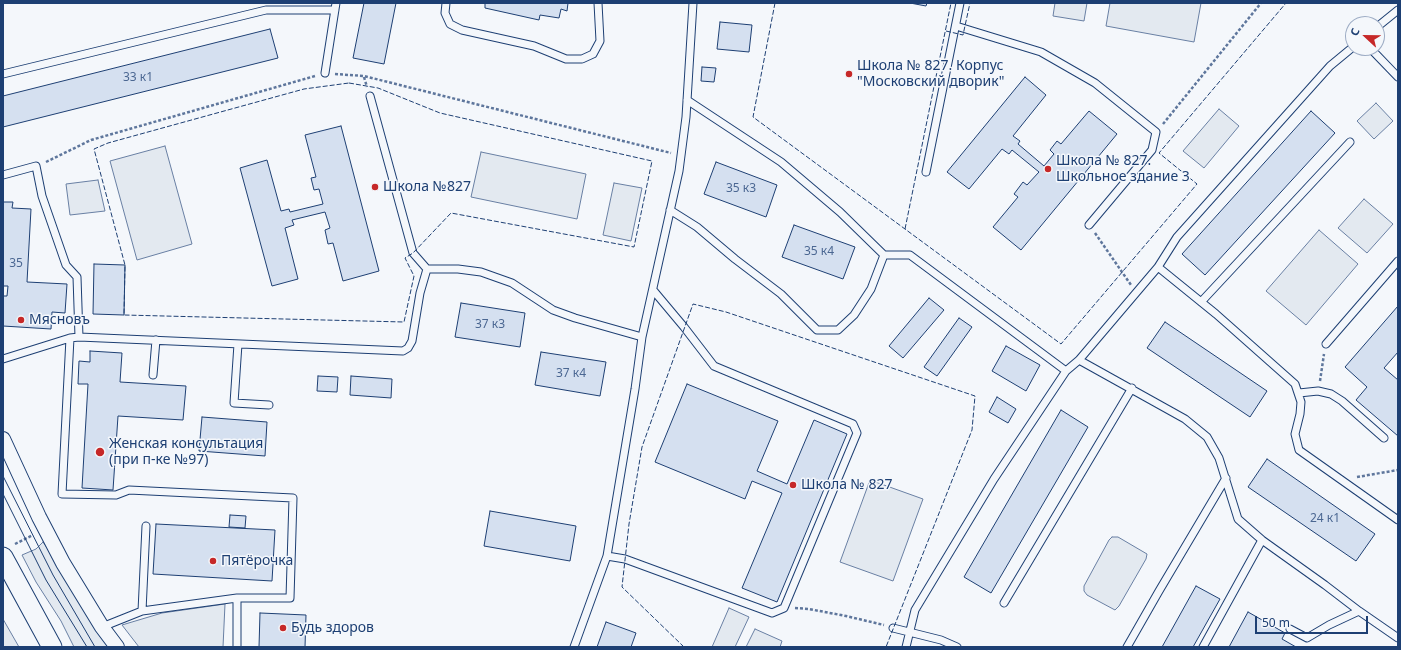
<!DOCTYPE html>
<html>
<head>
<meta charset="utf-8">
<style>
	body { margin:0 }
	#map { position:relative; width:1401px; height:650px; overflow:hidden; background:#f4f7fb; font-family:"Noto Sans",sans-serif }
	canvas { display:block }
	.frame { position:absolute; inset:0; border:4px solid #1d3f73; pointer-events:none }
	.north { position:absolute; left:1345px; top:16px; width:40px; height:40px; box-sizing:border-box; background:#f4f7fb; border:1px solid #9eadc5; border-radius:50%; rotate:292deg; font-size:11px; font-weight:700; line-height:16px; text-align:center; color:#1d3f73 }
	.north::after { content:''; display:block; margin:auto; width:14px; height:18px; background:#c62828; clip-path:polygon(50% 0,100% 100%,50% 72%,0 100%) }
	.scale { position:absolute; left:1255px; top:616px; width:113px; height:18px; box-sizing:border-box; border:2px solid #1d3f73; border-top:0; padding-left:5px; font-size:12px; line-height:14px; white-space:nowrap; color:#1d3f73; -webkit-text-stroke:3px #f4f7fb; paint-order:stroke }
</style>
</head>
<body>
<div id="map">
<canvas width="1401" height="650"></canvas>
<div class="frame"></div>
<div class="north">С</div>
<div class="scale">50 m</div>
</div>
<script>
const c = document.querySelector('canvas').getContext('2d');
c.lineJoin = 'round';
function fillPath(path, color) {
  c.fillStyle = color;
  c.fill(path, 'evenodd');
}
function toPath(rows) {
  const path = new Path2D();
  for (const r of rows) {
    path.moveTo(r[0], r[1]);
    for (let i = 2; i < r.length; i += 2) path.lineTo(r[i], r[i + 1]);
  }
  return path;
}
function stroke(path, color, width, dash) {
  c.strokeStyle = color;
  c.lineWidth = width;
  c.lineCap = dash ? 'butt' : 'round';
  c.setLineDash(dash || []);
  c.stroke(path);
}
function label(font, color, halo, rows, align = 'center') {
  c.font = font + ' "Noto Sans",sans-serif';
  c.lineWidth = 3;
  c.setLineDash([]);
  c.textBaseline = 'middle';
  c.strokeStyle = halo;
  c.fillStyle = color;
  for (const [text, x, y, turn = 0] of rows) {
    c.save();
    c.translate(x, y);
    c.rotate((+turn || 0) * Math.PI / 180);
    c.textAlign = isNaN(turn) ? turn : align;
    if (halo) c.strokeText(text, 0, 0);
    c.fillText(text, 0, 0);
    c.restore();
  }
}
const green = toPath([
	[1055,3,1087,3,1084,21,1053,16,1055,3],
	[1110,3,1201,3,1194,42,1106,26,1110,3],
	[1376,103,1393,121,1374,139,1357,121,1376,103],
	[1219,109,1239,126,1204,168,1183,151,1219,109],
	[165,146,192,244,137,260,110,161,165,146],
	[481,152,586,174,577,219,471,197,481,152],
	[98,180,105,211,70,215,66,184,98,180],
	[614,183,642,188,631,241,603,235,614,183],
	[1364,199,1393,224,1367,253,1338,228,1364,199],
	[1319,230,1358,264,1306,325,1266,291,1319,230],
	[870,480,923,499,893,581,840,562,870,480],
	[1112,537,1118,537,1147,554,1146,559,1119,606,1115,610,1087,595,1084,591,1084,586,1109,540,1112,537],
	[43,542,77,591,111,647,74,647,61,621,36,582,22,555,36,549,43,542],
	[225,604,223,647,139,647,122,625,162,613,225,604],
	[729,608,749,617,735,647,712,647,729,608],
	[3,619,19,647,3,647,3,619],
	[755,629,782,641,780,647,746,647,755,629]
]);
fillPath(green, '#e3e9f0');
stroke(green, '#687fa3', 1);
const building = toPath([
	[364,3,396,3,384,64,353,58,364,3],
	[485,3,568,3,567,11,561,9,559,18,540,15,539,20,485,8,485,3],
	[910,3,927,3,926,6,910,3],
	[720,22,752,25,749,52,717,49,720,22],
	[270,29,278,58,3,127,3,96,270,29],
	[702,67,716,68,714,82,701,81,702,67],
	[1025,77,1046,95,1013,136,1020,141,1018,144,1044,166,1054,154,1050,150,1057,141,1061,144,1089,111,1117,134,1021,250,993,227,1018,197,1014,194,1023,182,1027,185,1039,172,1012,150,1009,154,1002,149,969,189,947,172,1025,77],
	[1311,111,1335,133,1205,275,1182,254,1311,111],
	[341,126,379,271,343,281,333,243,328,244,325,230,330,228,325,212,292,220,294,225,285,228,298,279,272,286,240,168,267,160,281,211,289,209,290,212,323,204,319,189,314,190,311,178,316,177,305,135,341,126],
	[716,162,777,185,766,217,704,194,716,162],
	[3,202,13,202,12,208,31,209,27,282,67,284,65,313,52,312,51,329,3,326,3,296,7,296,8,286,3,286,3,202],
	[794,225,855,247,843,279,782,257,794,225],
	[94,264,125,265,124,315,93,314,94,264],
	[929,298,944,310,903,358,889,346,929,298],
	[461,303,525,313,520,347,455,337,461,303],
	[1398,306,1398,352,1384,368,1398,380,1398,436,1356,400,1367,387,1345,367,1398,306],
	[959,318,972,327,937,376,924,367,959,318],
	[1165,322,1267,391,1250,417,1147,348,1165,322],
	[1006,346,1040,365,1026,391,992,371,1006,346],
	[90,351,122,353,120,382,186,386,183,420,118,416,113,490,82,488,88,384,78,384,79,361,90,362,90,351],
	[541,352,606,362,600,396,535,385,541,352],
	[318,376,338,377,337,392,317,391,318,376],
	[351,376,392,379,391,398,350,395,351,376],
	[687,384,778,421,757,471,787,484,814,420,847,434,777,602,742,588,782,493,752,481,745,499,655,462,687,384],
	[997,397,1016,409,1008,423,989,412,997,397],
	[1061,410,1088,427,991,593,964,577,1061,410],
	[202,417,267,422,265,456,199,451,202,417],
	[1267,459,1375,534,1356,561,1248,487,1267,459],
	[490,511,576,526,570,561,484,546,490,511],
	[230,515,246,516,245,528,229,527,230,515],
	[156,524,275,530,272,581,153,574,156,524],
	[1196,586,1220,599,1193,647,1162,647,1196,586],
	[1248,612,1285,633,1282,639,1296,647,1229,647,1248,612],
	[260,613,306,615,305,647,314,647,259,647,260,613],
	[606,622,636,633,631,647,597,647,606,622]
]);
fillPath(building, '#d5e0f0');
stroke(building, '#1d3f73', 1);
const lane = toPath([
	[446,3,445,13,450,24,462,30,534,46,566,59,582,59,593,54,600,41,598,3],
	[956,26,1041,52,1095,83,1156,132,1152,150,1089,225],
	[1377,27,1398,10],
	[1370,48,1398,77],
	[325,73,336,3],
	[3,74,266,10,335,10],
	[370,96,413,253,427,269],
	[687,100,781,162,840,212,884,255,910,255,1066,371],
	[926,172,960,3],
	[3,175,36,166,42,196,66,265,77,277,79,337],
	[670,210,697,227,735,259,781,294,817,330,838,330,854,315,871,289,884,255],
	[1158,267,1216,314,1295,384,1301,402,1300,414,1295,434,1299,450,1398,520],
	[1201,302,1350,142],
	[70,338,62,494,116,495,129,490,293,498,290,598,237,598],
	[238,344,234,403,269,405],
	[1326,344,1398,261],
	[3,359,70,338,79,337,403,351,408,348,412,341,420,293,427,269,458,269,481,272,512,283,553,310,575,318,642,337],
	[1079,360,1185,419,1207,437,1219,458,1238,519,1262,540,1325,585,1359,611],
	[153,375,156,340],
	[1299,393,1318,391,1331,394,1342,401,1384,438],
	[607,556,625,559,772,613,784,608,857,433,853,424,714,366,684,327,653,290],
	[1004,603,1132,388],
	[142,611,146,526],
	[102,627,142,611,237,598,237,647],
	[893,628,941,640,957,647],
	[1290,629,1307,638,1329,625,1359,611,1398,638],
	[574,647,607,556,635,389,642,337,679,171,686,117,693,3],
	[906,647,915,610,994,479,1066,371,1079,360,1158,267,1177,237,1330,66,1353,47],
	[1127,647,1159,591,1226,478],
	[1203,647,1262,540]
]);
const street = toPath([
	[3,439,39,517,63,563,102,627,117,647]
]);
const secondary = toPath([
	[3,557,52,647]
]);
stroke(lane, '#1d3f73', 9);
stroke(street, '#1d3f73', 16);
stroke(secondary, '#1d3f73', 21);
stroke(toPath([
	[335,74,364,76,671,153],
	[364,77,367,87],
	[1163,124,1261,3],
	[46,162,91,140,315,76],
	[1095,233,1131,285],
	[1320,381,1324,354],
	[1357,477,1398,470],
	[15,544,33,535],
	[795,608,809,609,846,616,884,625]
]), '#5e769c', 2.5, [3, 2]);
stroke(lane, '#f4f7fb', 7);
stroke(street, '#f4f7fb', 14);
stroke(secondary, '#f4f7fb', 19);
stroke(toPath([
	[3,476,53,575,95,647],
	[3,494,46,580,87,647]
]), '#1d3f73', 1);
stroke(toPath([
	[775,3,753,117,1061,344,1197,184,1159,153,1286,3],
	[946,31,963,35,970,3],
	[349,83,378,88,440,113,652,161,634,247,451,213,413,253,405,258,414,276,404,322,124,315,125,265,94,149,108,143,304,89,349,83],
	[905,229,951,3],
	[684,647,622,587,629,524,642,447,693,304,726,312,975,396,972,430,886,647]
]), '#1d3f73', 1, [5, 2]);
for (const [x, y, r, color] of [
	[849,74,4,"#c62828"],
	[1048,169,4,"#c62828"],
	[375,187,4,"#c62828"],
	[21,320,4,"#c62828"],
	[100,452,5,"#c62828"],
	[793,485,4,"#c62828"],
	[213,561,4,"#c62828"],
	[283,628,4,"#c62828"]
]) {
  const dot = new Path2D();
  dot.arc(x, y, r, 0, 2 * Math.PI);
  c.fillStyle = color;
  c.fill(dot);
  stroke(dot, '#f4f7fb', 1.5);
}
label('12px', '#4b6792', null, [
	["33 к1",138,78],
	["35 к3",741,189],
	["35 к4",819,252],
	["35",16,264],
	["37 к3",490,325],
	["37 к4",571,374],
	["24 к1",1325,519]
]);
label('14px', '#1d3f73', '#f4f7fb', [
	["Школа № 827. Корпус",857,66],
	["\"Московский дворик\"",857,82],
	["Школа № 827.",1056,161],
	["Школьное здание 3",1056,177],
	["Школа №827",383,187],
	["Мясновъ",29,320],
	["Женская консультация",109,444],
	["(при п-ке №97)",109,460],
	["Школа № 827",801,485],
	["Пятёрочка",221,561],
	["Будь здоров",291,628]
], 'left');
</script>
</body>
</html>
